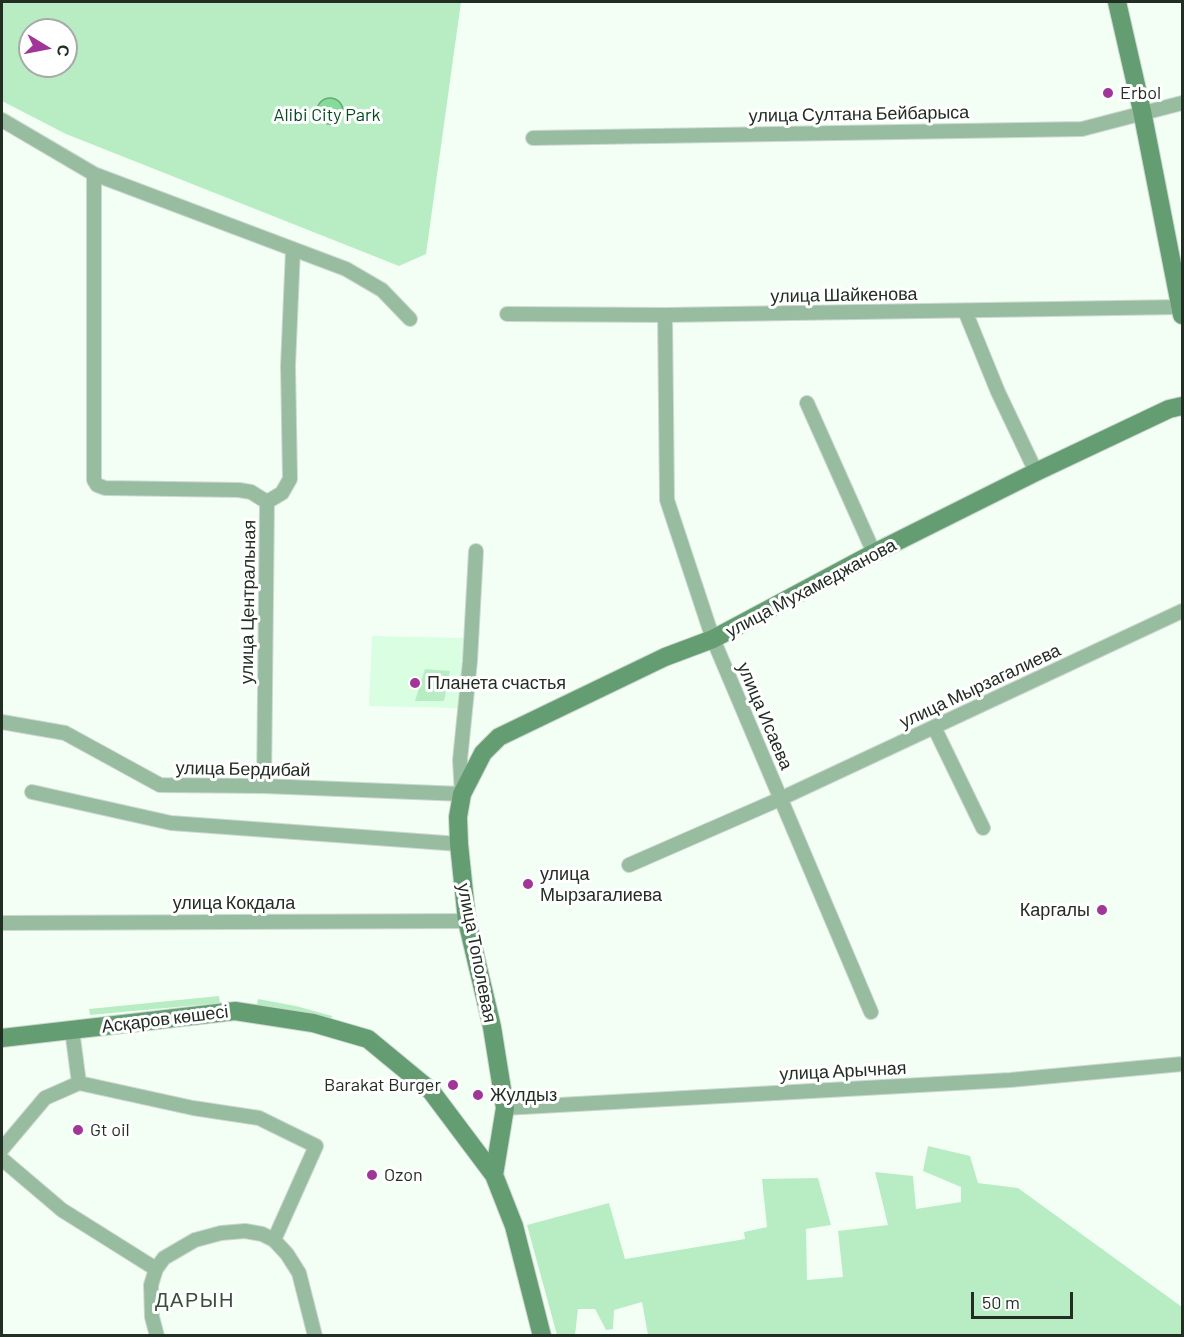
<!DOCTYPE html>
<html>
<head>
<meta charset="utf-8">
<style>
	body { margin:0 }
	#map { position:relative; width:1184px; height:1337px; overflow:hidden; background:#f3fff5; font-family:Barlow,sans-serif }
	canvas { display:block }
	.frame { position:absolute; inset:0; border:3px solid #222d24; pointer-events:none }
	.north { position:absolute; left:18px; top:18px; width:60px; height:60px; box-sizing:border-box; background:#fff; border:2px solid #a7aba7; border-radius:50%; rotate:100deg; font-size:16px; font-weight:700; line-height:24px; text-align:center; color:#222d24 }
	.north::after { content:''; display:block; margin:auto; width:21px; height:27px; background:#a03698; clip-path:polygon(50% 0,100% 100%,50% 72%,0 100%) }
	.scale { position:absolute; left:971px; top:1292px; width:102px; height:27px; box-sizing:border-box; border:3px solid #222d24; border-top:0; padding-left:8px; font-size:18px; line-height:21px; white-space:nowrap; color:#222d24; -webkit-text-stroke:4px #fff; paint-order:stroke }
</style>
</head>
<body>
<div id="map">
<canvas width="1184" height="1337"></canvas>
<div class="frame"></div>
<div class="north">С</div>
<div class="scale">50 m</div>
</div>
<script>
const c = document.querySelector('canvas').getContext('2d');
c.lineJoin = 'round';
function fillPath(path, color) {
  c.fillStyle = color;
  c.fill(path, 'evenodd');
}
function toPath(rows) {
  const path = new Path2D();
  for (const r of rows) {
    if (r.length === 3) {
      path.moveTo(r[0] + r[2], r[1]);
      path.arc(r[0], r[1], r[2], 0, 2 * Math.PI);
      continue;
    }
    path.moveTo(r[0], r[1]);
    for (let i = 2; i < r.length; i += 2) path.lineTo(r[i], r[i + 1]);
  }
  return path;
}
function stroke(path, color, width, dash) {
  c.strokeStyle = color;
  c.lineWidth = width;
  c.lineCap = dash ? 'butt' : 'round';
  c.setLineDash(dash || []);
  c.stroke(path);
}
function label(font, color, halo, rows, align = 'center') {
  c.font = font + ' Barlow,sans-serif';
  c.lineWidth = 6;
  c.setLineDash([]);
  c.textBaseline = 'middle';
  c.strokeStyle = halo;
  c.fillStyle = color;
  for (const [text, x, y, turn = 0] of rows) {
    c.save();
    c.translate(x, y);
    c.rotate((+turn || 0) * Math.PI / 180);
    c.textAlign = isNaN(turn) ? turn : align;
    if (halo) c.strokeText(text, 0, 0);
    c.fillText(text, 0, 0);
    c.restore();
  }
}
fillPath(toPath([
	[372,636,464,638,458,708,369,706]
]), '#dafee1');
fillPath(toPath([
	[2,2,461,2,426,254,399,266,66,134,2,101],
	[30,30,66,30,66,66,30,66],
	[425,669,450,671,444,701,415,701],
	[219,996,220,1003,90,1015,89,1009],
	[258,999,296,1006,332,1016,331,1021,257,1005],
	[928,1146,970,1156,978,1183,1018,1188,1182,1307,1182,1335,648,1335,642,1302,614,1310,613,1329,606,1330,595,1309,578,1309,575,1335,557,1335,527,1225,609,1203,625,1259,745,1239,744,1232,767,1227,762,1179,818,1178,831,1225,806,1229,807,1280,843,1277,838,1231,888,1225,875,1172,913,1176,916,1209,961,1202,961,1187,923,1171]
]), '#b8edc3');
const water = toPath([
	[330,111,13]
]);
fillPath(water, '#83dc99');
stroke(water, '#66a876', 1.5);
const street = toPath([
	[2,120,94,174,346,269,382,290,410,319],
	[533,138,1082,129,1182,103],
	[94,174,94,480,97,485,105,488,239,490,251,492,267,502],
	[965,311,998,392,1036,472],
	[507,314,665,315,1181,307],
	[665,315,667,500,713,639,871,1012],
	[807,403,874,553],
	[2,722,65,733,160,785,264,786,462,794,460,760,470,661,476,551],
	[934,727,983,828],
	[264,786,267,502,282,493,290,479,288,366,293,249],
	[32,792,171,823,459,844],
	[629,865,780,799,1182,611],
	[2,923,467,921],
	[72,1030,79,1083],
	[505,1108,1010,1080,1182,1064],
	[2,1149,45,1098,79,1083,193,1108,259,1118,316,1146,274,1240],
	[2,1159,62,1210,156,1269],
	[157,1336,152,1317,151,1285,156,1269,164,1258,195,1240,221,1233,245,1231,262,1234,274,1240,287,1254,299,1273,315,1336]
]);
const secondary = toPath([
	[1117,2,1142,111,1182,315],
	[2,1038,235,1011,313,1023,368,1039,431,1091,494,1175,514,1226,542,1336],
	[494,1175,505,1108,492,1027,467,921,459,844,458,817,462,794,483,753,499,737,665,657,713,639,874,553,1036,472,1169,409,1182,406]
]);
stroke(street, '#cdd9cf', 16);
stroke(secondary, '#cdd9cf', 20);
stroke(street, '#98bc9f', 14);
stroke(secondary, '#659d73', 18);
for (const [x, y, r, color] of [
	[1108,93,6,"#a03698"],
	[415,683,6,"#a03698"],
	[528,884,6,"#a03698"],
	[1102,910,6,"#a03698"],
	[453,1085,6,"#a03698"],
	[478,1095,6,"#a03698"],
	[78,1130,6,"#a03698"],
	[372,1175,6,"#a03698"]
]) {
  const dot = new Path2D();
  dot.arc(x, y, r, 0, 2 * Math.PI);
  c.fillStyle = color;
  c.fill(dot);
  stroke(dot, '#fff', 2);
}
label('18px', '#222d24', '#fff', [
	["Erbol",1120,93],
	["Планета счастья",427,683],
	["улица",540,874],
	["Мырзагалиева",540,895],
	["Каргалы",1090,910,"right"],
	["Barakat Burger",441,1085,"right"],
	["Жулдыз",490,1095],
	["Gt oil",90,1130],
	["Ozon",384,1175]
], 'left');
label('18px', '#222d24', '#fff', [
	["улица Султана Бейбарыса",859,114,-1],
	["улица Шайкенова",844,295,-1],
	["улица Мухамеджанова",811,588,-28],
	["улица Центральная",248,602,-89],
	["улица Мырзагалиева",980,686,-25],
	["улица Исаева",765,716,67],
	["улица Бердибай",243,769,1],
	["улица Кокдала",234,903],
	["улица Тополевая",477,953,79],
	["Асқаров көшесі",165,1019,-7],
	["улица Арычная",843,1071,-3]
]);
label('18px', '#054b22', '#fff', [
	["Alibi City Park",327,115]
]);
c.letterSpacing = '1.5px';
label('20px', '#374f3c', '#fff', [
	["ДАРЫН",195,1300]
]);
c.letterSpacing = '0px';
</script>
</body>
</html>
